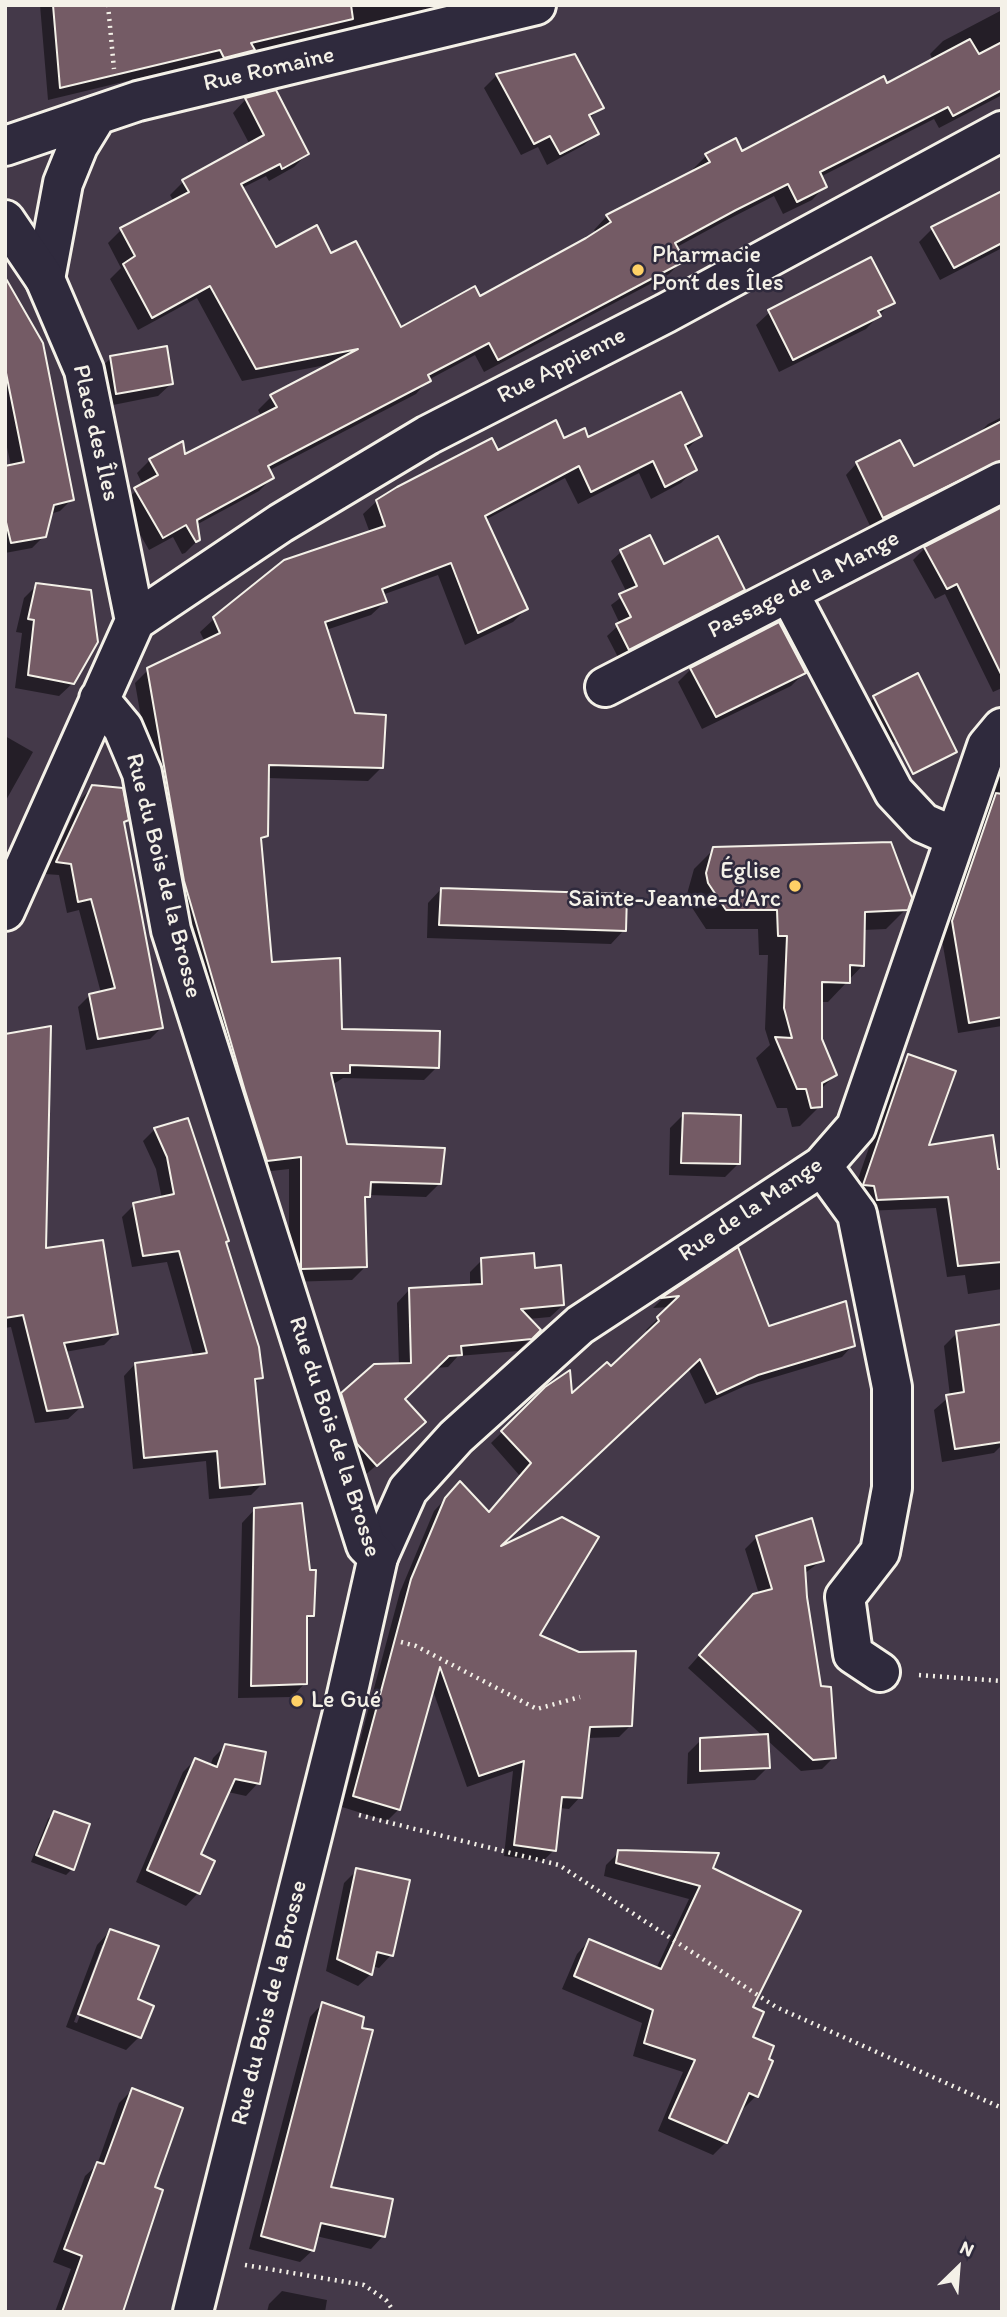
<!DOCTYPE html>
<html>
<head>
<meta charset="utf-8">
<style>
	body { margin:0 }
	#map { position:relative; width:1007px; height:2317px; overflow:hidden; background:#443949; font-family:Itim,sans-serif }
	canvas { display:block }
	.frame { position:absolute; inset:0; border:7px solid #f4f1e8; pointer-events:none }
	.north { position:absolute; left:923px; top:2233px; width:70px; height:70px; -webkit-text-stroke:5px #2f2a3d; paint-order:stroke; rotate:25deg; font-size:19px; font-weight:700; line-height:28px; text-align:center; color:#f4f1e8 }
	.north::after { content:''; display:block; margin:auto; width:24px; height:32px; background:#f4f1e8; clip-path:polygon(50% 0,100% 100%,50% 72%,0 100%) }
</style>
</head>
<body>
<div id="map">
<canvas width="1007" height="2317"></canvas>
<div class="frame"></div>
<div class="north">N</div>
</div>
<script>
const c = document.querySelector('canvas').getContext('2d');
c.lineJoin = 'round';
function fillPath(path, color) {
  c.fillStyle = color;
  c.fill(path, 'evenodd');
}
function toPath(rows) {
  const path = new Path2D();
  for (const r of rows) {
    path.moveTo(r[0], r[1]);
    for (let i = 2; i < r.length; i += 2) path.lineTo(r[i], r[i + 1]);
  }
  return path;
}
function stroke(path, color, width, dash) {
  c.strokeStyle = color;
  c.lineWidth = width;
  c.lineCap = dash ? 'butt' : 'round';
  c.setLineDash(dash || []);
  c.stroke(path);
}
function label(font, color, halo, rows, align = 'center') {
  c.font = font + ' Itim,sans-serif';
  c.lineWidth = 5;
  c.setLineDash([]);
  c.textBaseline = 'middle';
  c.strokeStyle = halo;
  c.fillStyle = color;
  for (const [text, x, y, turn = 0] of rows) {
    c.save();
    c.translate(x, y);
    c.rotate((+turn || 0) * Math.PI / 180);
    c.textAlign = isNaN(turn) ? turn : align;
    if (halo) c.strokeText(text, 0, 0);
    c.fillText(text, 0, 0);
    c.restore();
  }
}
fillPath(toPath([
	[40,5,447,5,251,52,240,63,210,70,206,62,48,100],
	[1002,10,1002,95,939,128,934,119,820,177,825,186,812,200,783,214,774,196,721,223,675,248,682,261,669,274,484,372,475,355,428,380,416,394,268,471,272,478,259,491,196,525,198,540,185,553,182,554,173,537,149,550,122,503,143,485,137,473,150,460,184,456,262,417,258,410,271,397,331,364,242,381,197,298,138,330,110,279,121,268,108,243,121,230,174,202,170,195,183,182,250,145,233,113,246,99,307,154,294,167,269,181,266,176,242,188,275,250,330,255,400,329,479,298,597,234,594,230,607,216,695,172,693,169,706,156,742,153,887,85,933,60,930,54,943,41],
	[574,56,601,107,589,119,597,133,584,145,547,165,538,147,521,155,484,88,496,76],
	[1002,192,1002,248,940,280,919,242,932,229],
	[5,280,72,499,60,511,50,514,44,536,32,548,5,553,5,467,11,466,5,438],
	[892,302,866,329,779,372,756,325,770,312],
	[111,358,172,383,158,396,103,407,97,371],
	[1002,417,1002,475,871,528,846,475,857,463,913,468,976,436,988,424],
	[700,436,686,450,695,469,681,483,651,499,639,473,578,504,565,478,485,520,526,609,513,622,465,645,438,575,382,595,385,602,371,615,326,630,354,714,381,768,368,781,267,778,267,836,260,842,270,963,341,1031,437,1067,424,1080,343,1078,332,1085,346,1146,440,1183,426,1197,369,1195,364,1201,366,1266,352,1280,289,1282,289,1169,254,1173,172,895,135,683,148,670,205,642,200,632,214,619,370,533,363,514,377,501,498,452,563,440],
	[1002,509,1002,688,993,692,945,594,935,599,913,560,925,548],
	[621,552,663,566,743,590,733,599,619,659,607,636,620,624,611,605,627,593,611,561],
	[37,585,73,683,59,696,15,688,22,633,16,632,24,598],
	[691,669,804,673,791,686,702,729,678,682],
	[874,698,923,728,880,749,861,711],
	[5,736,33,752,5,802],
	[1002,763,1002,1026,958,1033,941,934,996,769],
	[93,786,127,820,123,824,162,1027,150,1039,86,1050,78,1007,90,995,101,993,79,910,67,913,59,875,45,874,81,799],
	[714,849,906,909,886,929,863,930,863,965,828,1002,820,1002,820,1039,835,1075,820,1090,820,1106,800,1126,792,1127,787,1108,777,1108,756,1058,770,1045,765,1029,768,955,759,955,758,929,706,929,689,903,687,894,694,869],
	[441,889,624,930,611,944,427,938,428,903],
	[5,1036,44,1250,116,1333,104,1345,65,1352,81,1407,68,1419,35,1423,11,1327,5,1328],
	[909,1056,926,1147,996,1171,1002,1171,1002,1289,968,1294,965,1275,947,1277,936,1208,865,1211,852,1196,897,1068],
	[683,1115,738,1164,725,1177,669,1175,670,1128],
	[155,1129,227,1241,225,1243,261,1377,254,1385,263,1483,251,1495,209,1499,206,1461,133,1469,124,1376,135,1364,194,1357,167,1262,132,1267,122,1217,134,1205,162,1199,156,1169,143,1141],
	[737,1250,768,1328,853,1345,842,1357,745,1386,705,1404,688,1368,495,1550,537,1636,630,1726,619,1737,587,1738,580,1797,569,1809,559,1808,554,1850,543,1861,504,1856,513,1771,467,1787,432,1688,399,1809,387,1821,342,1807,400,1592,434,1511,449,1495,489,1513,520,1476,491,1443,546,1389,570,1397,611,1369,649,1334,646,1330,670,1307,653,1308,662,1299],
	[482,1260,533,1270,563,1305,550,1317,528,1319,539,1330,518,1351,458,1356,448,1367,435,1368,403,1399,412,1434,363,1477,329,1407,342,1394,399,1365,397,1303,409,1290,470,1287,470,1272],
	[957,1333,1002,1404,1002,1445,994,1453,942,1462,934,1410,950,1396,944,1346],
	[255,1509,312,1615,305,1622,305,1683,292,1697,238,1698,242,1523],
	[757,1537,822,1560,804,1574,820,1688,834,1757,822,1769,801,1771,767,1740,768,1767,755,1780,687,1784,688,1753,701,1740,763,1736,688,1668,741,1608,759,1594,745,1549],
	[225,1746,258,1783,246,1796,228,1792,199,1855,213,1862,198,1893,186,1906,136,1882,183,1772,195,1760,210,1766,213,1758],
	[54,1813,72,1869,66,1875,31,1862,48,1819],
	[619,1852,711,1869,751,2008,751,2038,771,2062,756,2096,743,2109,740,2108,726,2142,713,2155,658,2131,683,2072,633,2056,642,2023,562,1989,577,1954,589,1941,656,1969,689,1899,604,1876,606,1865],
	[357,1870,391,1955,379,1968,372,1966,371,1974,358,1986,326,1971,344,1883],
	[110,1931,136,2000,139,2037,126,2050,66,2027,97,1945],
	[102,1945,106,1945,77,2023,74,2022],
	[322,2004,329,2188,383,2236,371,2249,316,2236,313,2250,300,2262,249,2249,310,2017],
	[132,2090,120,2312,55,2312,71,2269,53,2262,85,2176,97,2165,119,2103],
	[282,2291,327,2300,325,2312,267,2312,269,2304]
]), '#0007');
const building = toPath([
	[53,5,351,5,353,19,251,43,255,50,224,58,220,50,60,88,53,5],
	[970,39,979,54,1002,42,1002,90,953,116,948,107,820,172,827,187,797,202,788,184,736,210,675,243,685,261,498,360,489,343,428,375,431,381,268,466,274,478,197,520,200,540,196,542,186,525,163,538,134,488,158,475,149,459,183,441,185,454,277,407,270,395,358,349,256,369,210,286,152,318,123,264,135,256,120,228,189,192,182,180,264,135,245,98,276,90,309,154,282,169,280,164,241,184,276,247,317,225,331,253,356,241,401,327,475,286,480,296,586,238,611,222,606,215,710,162,705,154,736,138,742,151,884,76,887,83,970,39],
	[575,54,604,108,589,115,599,134,560,154,550,136,534,144,496,74,575,54],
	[1002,191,1002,243,954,268,931,227,1002,191],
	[871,257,895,303,878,311,881,316,793,360,768,310,871,257],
	[5,277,43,343,74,500,54,505,46,537,11,543,5,518,5,466,24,462,5,368,5,277],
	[167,346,173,384,116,394,110,356,167,346],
	[681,392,702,436,685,445,697,470,665,487,653,461,591,492,579,466,485,516,528,609,478,633,451,563,382,589,387,602,325,622,355,713,386,715,383,768,269,765,268,836,261,838,272,962,340,958,342,1029,440,1031,439,1068,350,1065,350,1073,331,1073,347,1144,445,1148,441,1184,371,1182,370,1197,365,1197,367,1267,301,1269,301,1157,267,1161,245,1091,184,881,147,668,220,633,213,617,284,560,385,526,376,500,397,487,492,438,498,450,556,420,564,438,585,428,588,437,681,392],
	[1002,421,1002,460,883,518,856,462,900,440,914,466,1002,421],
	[1002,507,1002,676,957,584,947,589,924,547,1002,507],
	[650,535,664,564,718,536,745,590,629,650,616,624,631,617,619,594,637,586,620,550,650,535],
	[36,583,91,590,98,642,74,684,28,675,34,620,28,619,36,583],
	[779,622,806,673,716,717,690,668,779,622],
	[918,673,957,752,913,774,873,696,918,673],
	[92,785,123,788,129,820,124,822,163,1028,98,1039,89,994,115,988,91,899,78,902,71,864,56,862,92,785],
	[996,793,1002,794,1002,1017,969,1023,952,921,996,793],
	[891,842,912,898,908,910,865,912,864,966,850,965,850,983,822,982,822,1039,837,1075,822,1083,822,1107,811,1108,806,1089,797,1089,775,1037,792,1038,784,1008,787,936,778,936,777,910,726,910,708,883,706,873,713,847,891,842],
	[441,888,627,894,626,931,439,925,441,888],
	[51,1026,46,1248,103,1240,118,1334,64,1343,83,1407,47,1411,23,1315,5,1318,5,1034,51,1026],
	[908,1054,956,1071,929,1145,993,1135,998,1169,1002,1169,1002,1262,958,1266,948,1197,877,1200,874,1186,863,1185,908,1054],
	[683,1113,741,1115,740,1164,681,1163,683,1113],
	[188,1118,229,1241,226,1242,259,1347,263,1378,255,1379,265,1484,220,1488,217,1451,144,1458,135,1363,207,1353,179,1251,143,1256,133,1203,174,1194,167,1157,154,1128,188,1118],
	[738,1247,769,1326,846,1301,855,1346,758,1375,717,1394,700,1359,501,1546,562,1517,599,1537,540,1635,579,1652,636,1651,632,1726,590,1727,582,1798,562,1797,556,1851,514,1845,524,1761,479,1776,440,1667,400,1810,353,1796,411,1579,445,1498,460,1481,489,1512,531,1463,501,1431,545,1387,570,1370,572,1393,607,1362,611,1366,659,1321,657,1317,679,1296,661,1298,738,1247],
	[534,1253,535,1268,561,1265,564,1305,521,1309,541,1330,532,1339,461,1346,462,1355,449,1356,405,1399,426,1422,377,1466,357,1444,341,1393,374,1364,411,1363,409,1288,482,1284,481,1258,534,1253],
	[1002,1324,1002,1442,955,1449,946,1395,964,1392,956,1331,1002,1324],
	[302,1503,310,1570,316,1570,314,1616,307,1616,307,1684,251,1686,254,1508,302,1503],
	[812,1518,824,1561,805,1566,807,1597,821,1686,831,1687,836,1758,813,1760,699,1655,753,1594,772,1589,756,1536,812,1518],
	[768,1734,770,1768,700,1771,700,1738,768,1734],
	[225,1744,266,1752,260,1784,235,1779,201,1854,215,1861,200,1894,147,1870,195,1758,217,1767,225,1744],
	[54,1811,90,1824,74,1870,36,1855,54,1811],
	[618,1850,719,1853,713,1868,801,1911,753,2007,764,2012,753,2037,774,2046,769,2059,773,2061,758,2097,749,2093,727,2143,669,2118,695,2060,644,2043,653,2010,574,1976,589,1939,661,1969,700,1886,616,1863,618,1850],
	[356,1868,410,1880,393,1956,377,1952,372,1975,337,1959,356,1868],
	[110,1929,159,1946,138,1999,154,2006,141,2038,78,2014,110,1929],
	[322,2002,364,2017,362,2028,373,2030,331,2187,393,2199,385,2237,321,2223,314,2251,261,2236,322,2002],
	[132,2088,183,2108,155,2187,163,2190,123,2312,62,2312,82,2256,64,2249,97,2162,104,2164,132,2088]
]);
fillPath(building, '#745b65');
stroke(building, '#f4f1e8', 2);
const street = toPath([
	[5,146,138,101,536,5],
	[45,279,63,183,78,146,97,115],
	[789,593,894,792,923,823,955,837],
	[605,687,1002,482],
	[822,1166,857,1214,892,1387,892,1488,880,1552,845,1597,853,1654,880,1672],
	[378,1557,408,1490,456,1437,580,1325,822,1166,856,1127,987,746,1002,728]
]);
const secondary = toPath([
	[5,220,45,279,84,370,135,621],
	[135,621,281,523,428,435,666,313,1002,131],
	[99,699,123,728,142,773,171,930,366,1545,378,1557,344,1708,193,2312],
	[5,911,135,621]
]);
stroke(street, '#f4f1e8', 44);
stroke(secondary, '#f4f1e8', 44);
stroke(toPath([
	[108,5,114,69],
	[401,1642,416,1646,537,1709,580,1697],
	[919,1675,1002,1681],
	[359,1815,559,1865,776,2007,1002,2108],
	[245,2265,364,2285,386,2300,394,2312]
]), '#f4f1e8', 4.5, [2, 5]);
stroke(street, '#2f2a3d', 38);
stroke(secondary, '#2f2a3d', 38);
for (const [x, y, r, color] of [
	[638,270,7,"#ffd166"],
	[795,886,7,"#ffd166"],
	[297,1701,7,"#ffd166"]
]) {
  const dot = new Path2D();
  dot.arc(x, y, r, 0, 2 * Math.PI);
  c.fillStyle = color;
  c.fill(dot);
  stroke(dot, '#2f2a3d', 2.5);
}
label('24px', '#f4f1e8', '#2f2a3d', [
	["Rue Romaine",269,70,-13],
	["Rue Appienne",562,366,-27],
	["Place des Îles",95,433,77],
	["Passage de la Mange",804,585,-27],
	["Rue du Bois de la Brosse",163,876,76],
	["Rue de la Mange",751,1210,-34],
	["Rue du Bois de la Brosse",334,1437,72],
	["Rue du Bois de la Brosse",270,2003,-76]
]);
label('24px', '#f4f1e8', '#2f2a3d', [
	["Pharmacie",652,256],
	["Pont des Îles",652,284],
	["Église",781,872,"right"],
	["Sainte-Jeanne-d'Arc",781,900,"right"],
	["Le Gué",311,1701]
], 'left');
</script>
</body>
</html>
